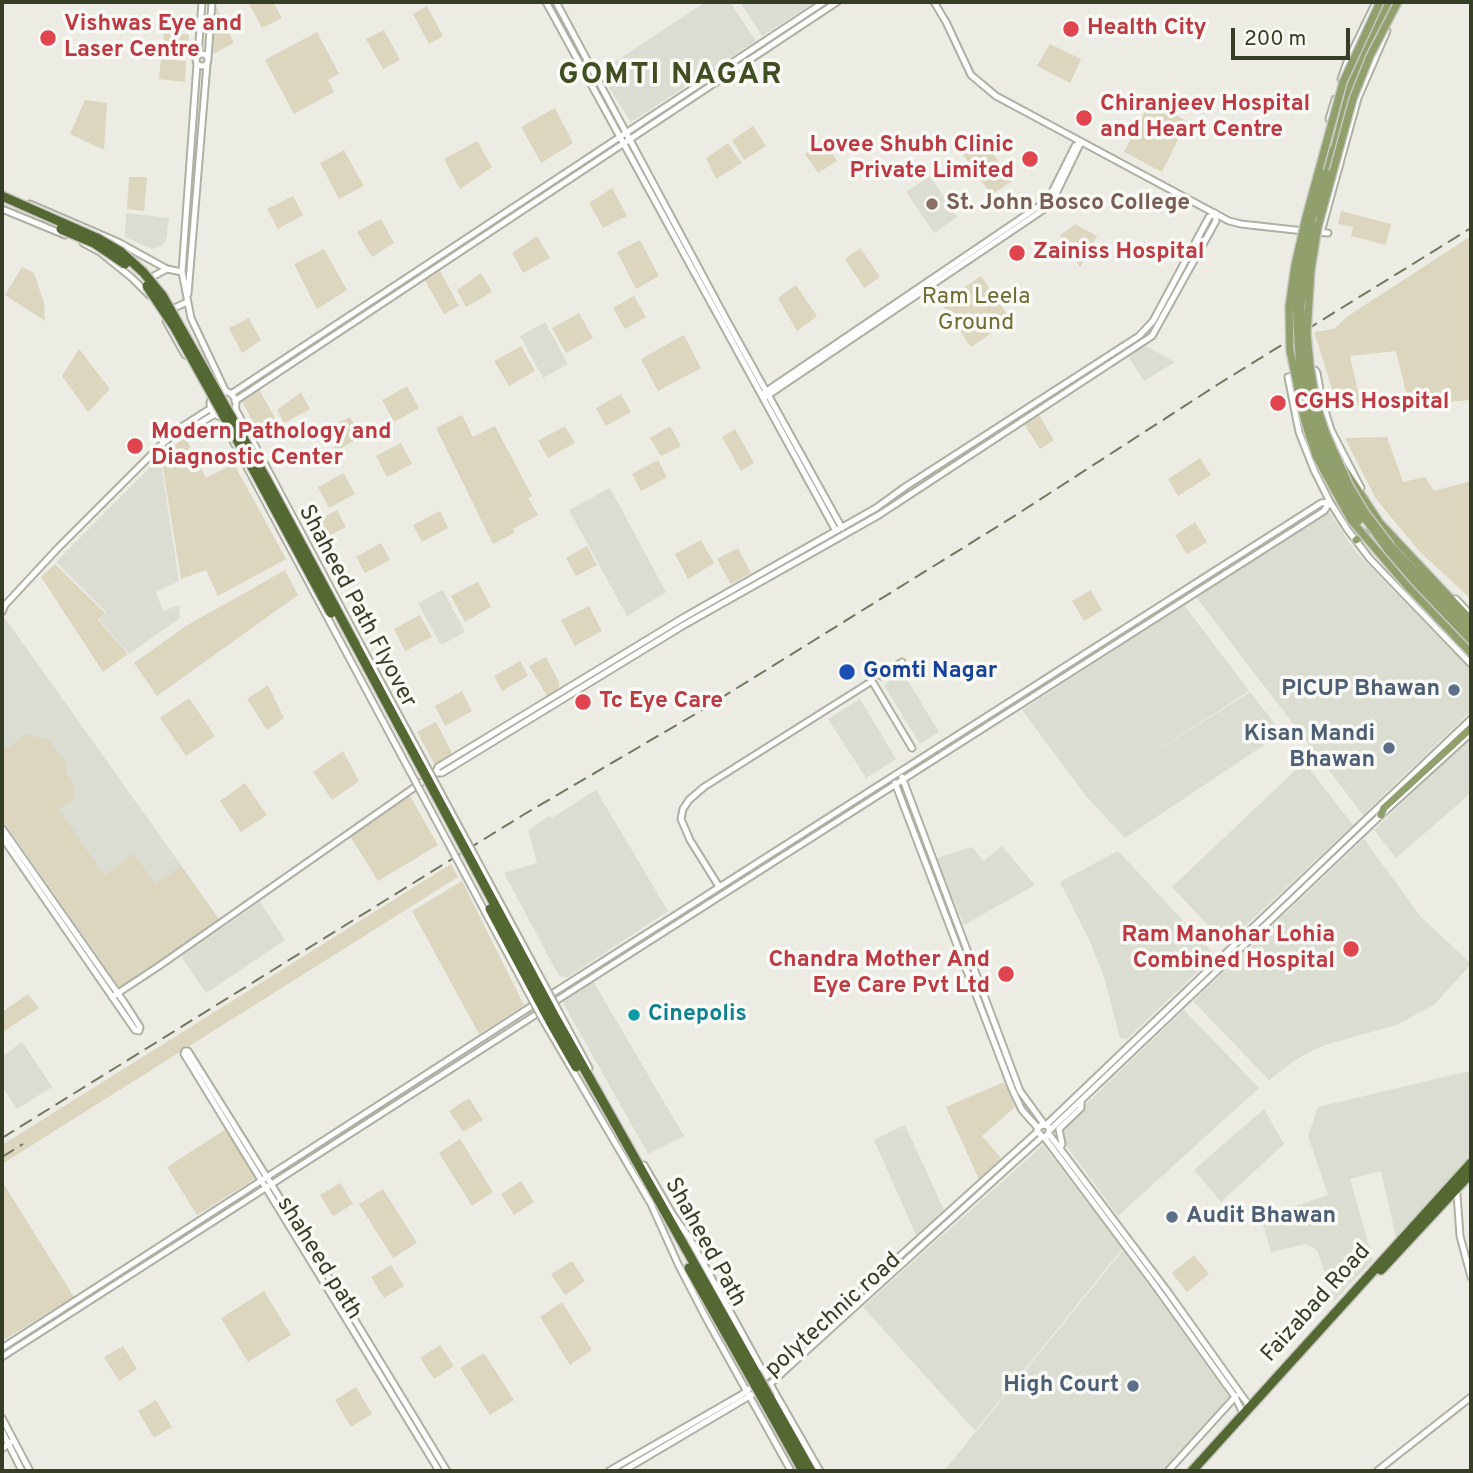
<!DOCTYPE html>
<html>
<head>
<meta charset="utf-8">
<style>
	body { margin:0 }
	#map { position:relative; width:1473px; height:1473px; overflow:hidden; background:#ecece4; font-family:Overpass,sans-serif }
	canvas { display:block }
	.frame { position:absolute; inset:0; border:4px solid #363d25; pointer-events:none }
	.scale { position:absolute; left:1231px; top:28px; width:119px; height:32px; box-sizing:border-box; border:4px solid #363d25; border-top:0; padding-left:9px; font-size:21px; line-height:24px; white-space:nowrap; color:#363d25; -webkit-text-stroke:5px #f9f9f5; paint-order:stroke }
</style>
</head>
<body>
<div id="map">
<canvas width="1473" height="1473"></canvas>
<div class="frame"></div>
<div class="scale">200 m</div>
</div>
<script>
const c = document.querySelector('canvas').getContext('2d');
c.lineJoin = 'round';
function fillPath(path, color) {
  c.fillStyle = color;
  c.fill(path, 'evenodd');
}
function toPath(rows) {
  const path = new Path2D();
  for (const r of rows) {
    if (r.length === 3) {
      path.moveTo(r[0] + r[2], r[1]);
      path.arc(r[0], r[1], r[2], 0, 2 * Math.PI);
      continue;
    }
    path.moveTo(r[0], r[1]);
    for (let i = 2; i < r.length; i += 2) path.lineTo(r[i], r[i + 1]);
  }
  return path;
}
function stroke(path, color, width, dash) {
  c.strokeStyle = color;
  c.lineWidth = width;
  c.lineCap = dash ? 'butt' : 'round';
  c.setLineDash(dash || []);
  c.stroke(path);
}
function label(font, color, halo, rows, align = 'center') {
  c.font = font + ' Overpass,sans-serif';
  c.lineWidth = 7;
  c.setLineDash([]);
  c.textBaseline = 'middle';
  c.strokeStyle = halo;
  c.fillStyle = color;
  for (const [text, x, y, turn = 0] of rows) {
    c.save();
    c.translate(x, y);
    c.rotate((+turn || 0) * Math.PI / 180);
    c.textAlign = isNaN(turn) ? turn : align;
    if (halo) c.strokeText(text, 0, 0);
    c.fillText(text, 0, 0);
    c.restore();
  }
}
fillPath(toPath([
	[706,2,730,2,756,41,631,122,599,72],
	[740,2,815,2,762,36],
	[930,176,957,217,934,233,906,192],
	[126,213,169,218,166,241,162,246,152,249,125,237],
	[545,322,568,364,543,378,520,336],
	[1144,345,1175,362,1144,381,1128,356],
	[160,457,179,581,156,592,163,611,179,605,180,618,129,654,99,620,106,612,56,562],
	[610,488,666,592,627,616,569,510],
	[1329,512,1355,551,1471,670,1471,711,1363,815,1196,597],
	[443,590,465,632,441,645,418,603],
	[1184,605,1249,691,1129,769,1250,692,1282,733,1125,838,1086,796,1022,710],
	[4,617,220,920,120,989,2,820,2,619],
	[903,673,939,732,920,744,884,685],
	[860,699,896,759,866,778,828,719],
	[1471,737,1471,793,1396,858,1374,830],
	[1304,762,1353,825,1226,944,1172,887],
	[596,790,668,911,568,977,559,976,504,873,537,863,528,830,549,816,552,818],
	[1364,839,1420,916,1471,964,1434,1005,1396,1025,1325,1045,1309,1052,1294,1061,1269,1080,1193,1001],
	[1002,846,1035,885,964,925,936,858,972,847,984,861],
	[1118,851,1215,955,1127,1039,1120,1038,1104,977,1089,939,1060,882],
	[260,902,285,940,206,993,181,956],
	[593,981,684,1136,648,1154,562,1001],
	[1184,1010,1259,1088,1118,1216,1060,1137,1060,1129],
	[22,1042,52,1087,17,1109,2,1086,2,1057],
	[1469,1071,1471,1077,1471,1155,1396,1237,1381,1171,1350,1179,1373,1260,1334,1301,1317,1250,1306,1244,1271,1252,1261,1218,1328,1195,1308,1136,1318,1107],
	[1264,1109,1284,1144,1221,1202,1194,1170],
	[905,1125,944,1210,916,1235,874,1140],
	[1043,1145,1122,1249,975,1431,863,1307],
	[1123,1250,1229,1397,1164,1471,944,1471]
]), '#dbdcd2');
fillPath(toPath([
	[248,2,273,2,282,18,262,28],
	[427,6,443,36,429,44,413,14],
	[217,8,234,43,213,54,215,9],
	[384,30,400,60,383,69,366,39],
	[164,32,189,35,187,55,162,53],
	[317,32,339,74,328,80,334,92,294,114,265,60],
	[1050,44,1081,59,1070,83,1037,66],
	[161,59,186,61,185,82,159,79],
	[85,100,107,103,104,150,70,134],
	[1150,102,1187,121,1162,172,1124,152],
	[555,108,573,143,541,163,521,127],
	[753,126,766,146,744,160,732,140],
	[983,139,1012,181,991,195,962,153],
	[477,141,492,167,460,189,444,159],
	[824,141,837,161,818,173,805,154],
	[728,143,742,163,716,179,706,158],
	[344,150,364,186,339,199,320,163],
	[129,177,147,177,144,211,127,209],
	[612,188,627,216,603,228,589,203],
	[293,196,303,215,278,229,267,209],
	[1341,211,1391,224,1386,245,1351,236,1353,227,1338,224],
	[381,219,394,243,372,257,357,232],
	[1075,224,1097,236,1080,267,1060,236],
	[537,236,550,258,523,273,512,253],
	[1471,236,1471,334,1469,346,1471,358,1471,400,1409,405,1396,351,1350,356,1361,405,1338,407,1314,332,1334,329,1348,316],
	[640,240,659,276,636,289,617,252],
	[860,248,880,277,864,288,845,259],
	[324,249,347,290,317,309,294,264],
	[22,267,34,273,44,303,45,321,5,295],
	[439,269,459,306,444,314,424,279],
	[481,273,492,292,466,307,457,290],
	[981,276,1011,320,971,347,941,303],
	[796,285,817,316,797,331,778,298],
	[634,296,646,317,625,329,613,308],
	[579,313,593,338,566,353,552,328],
	[249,318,261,340,242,353,229,328],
	[684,335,701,368,658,391,641,359],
	[521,346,535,371,509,386,494,361],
	[79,349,110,389,88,412,62,376],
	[407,386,419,408,394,422,382,400],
	[259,389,275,418,256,428,241,400],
	[301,392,310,409,284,423,277,410],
	[621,394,631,412,606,426,596,408],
	[462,415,473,437,495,426,532,496,528,498,538,515,513,529,514,533,493,544,436,428],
	[1039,415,1054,440,1040,449,1024,424],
	[350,417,361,437,336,451,325,430],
	[565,426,575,443,548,458,538,441],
	[670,426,681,446,661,456,650,438],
	[735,429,754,463,741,471,722,437],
	[185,437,206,478,234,464,286,559,218,596,206,570,181,579,161,456],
	[1387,437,1403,482,1425,477,1434,491,1471,481,1471,599,1420,552,1376,499,1345,438],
	[401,443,412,464,387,477,376,456],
	[1200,458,1211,475,1178,496,1168,479],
	[658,460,667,477,641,491,632,474],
	[344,473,355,494,329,508,318,487],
	[337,510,346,527,316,543,307,526],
	[440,511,448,528,422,542,413,525],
	[1195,522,1207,542,1187,554,1175,535],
	[701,540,714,563,688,579,675,554],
	[381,543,390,560,365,573,356,557],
	[587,546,597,565,576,576,566,558],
	[738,548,751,573,731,584,717,559],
	[55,564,105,613,98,620,128,654,103,672,41,577],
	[285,570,298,595,157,696,134,663,186,626],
	[478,582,491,607,465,622,451,596],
	[1091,590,1102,610,1084,621,1072,601],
	[589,606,602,631,575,646,561,620],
	[420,615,432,637,405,651,394,629],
	[546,657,559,682,559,689,547,696,529,666],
	[520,661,528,676,502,691,494,676],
	[268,685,284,718,267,730,247,699],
	[462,691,472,711,445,726,435,706],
	[189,698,215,736,186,756,160,718],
	[436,722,453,755,435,765,417,732],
	[26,734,49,740,66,763,66,772,75,786,73,800,59,809,104,875,134,854,155,884,181,866,219,920,120,988,2,818,2,749,12,745],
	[343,751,359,781,332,800,313,772],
	[245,783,267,815,241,832,220,801],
	[410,796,438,845,378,881,350,836],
	[451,864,458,877,2,1164,2,1145],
	[462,881,524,1005,479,1034,412,911],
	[28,994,39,1008,4,1031,2,1027,2,1012],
	[1004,1082,1015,1107,982,1136,1001,1158,979,1179,946,1107],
	[469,1098,483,1120,463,1132,449,1111],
	[226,1129,256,1178,197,1215,167,1167],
	[460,1139,493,1192,472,1206,439,1153],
	[2,1181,74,1297,2,1341],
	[521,1181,534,1202,514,1215,501,1194],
	[340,1183,353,1204,333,1216,320,1195],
	[383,1189,417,1243,393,1258,359,1204],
	[1194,1255,1209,1274,1187,1292,1172,1273],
	[572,1261,585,1281,565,1295,551,1274],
	[391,1265,404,1286,384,1298,371,1277],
	[264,1291,291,1335,248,1362,221,1318],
	[562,1302,592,1350,570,1365,540,1317],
	[440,1345,454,1366,434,1379,420,1358],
	[123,1346,137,1369,119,1381,104,1357],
	[484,1353,514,1400,490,1415,460,1368],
	[356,1387,372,1414,351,1427,335,1400],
	[156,1400,172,1427,154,1438,138,1411]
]), '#dcd6bf');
const minor = toPath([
	[546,2,836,531],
	[556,2,726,319,842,528],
	[934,2,946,22,971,75,996,96,1229,221,1241,224,1304,231],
	[202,60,6],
	[198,56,202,2],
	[208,58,212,2],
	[197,64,182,272,191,318,226,392],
	[1341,79,1347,62,1376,2],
	[1329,119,1335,99],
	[30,204,118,242,167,269,182,272],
	[2,209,65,235],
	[1314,232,1328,233],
	[1321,232,1358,98,1387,31],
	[83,243,100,252,132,278,149,295],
	[148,279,167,269],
	[188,294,207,64],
	[168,311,187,302],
	[166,321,185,355],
	[1309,372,1315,370,1317,373,1322,401,1331,430,1361,488],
	[1296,375,1288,377,1299,432,1314,470,1330,502,1347,529,1370,559,1471,664],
	[223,404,13],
	[765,392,1042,204,1052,192,1075,146,1081,142],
	[231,394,824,2],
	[767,396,1046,208,1054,198,1081,142],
	[235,401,837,2],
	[235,408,361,645],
	[176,434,187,431,215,414],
	[233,441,347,654],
	[1456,599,1471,615],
	[2,612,5,605,58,548,162,444,183,426,211,408],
	[881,676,902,662],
	[435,773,442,773,684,625,879,515,1152,336,1216,221,1215,213],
	[902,777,1020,1091,1044,1124],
	[895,783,1012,1089,1022,1110,1038,1128],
	[2,828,126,1005,140,1027,139,1031],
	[2,837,135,1030,139,1031],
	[718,885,690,840,681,819,683,809,689,800,704,787,872,681,912,748],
	[112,997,159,966,435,773,438,767,681,619,876,508,905,487,1139,336,1153,321,1209,217,1215,213],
	[547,997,1321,503,1330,502],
	[551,1004,1324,511,1330,502],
	[559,1012,589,1068],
	[543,1020,651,1204,678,1264,706,1318,791,1471],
	[185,1051,188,1051,303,1235,447,1471],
	[185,1051,184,1054,439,1471],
	[1046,1125,1471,719],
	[1050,1130,1381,815,1471,733],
	[1049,1134,1168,1292,1250,1407],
	[1044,1137,1151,1280,1235,1397,1244,1415],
	[1060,1148,1062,1144,1059,1129,1081,1108,1081,1101],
	[644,1165,673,1215,689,1237,766,1377],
	[1457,1194,1460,1236,1471,1277],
	[2,1348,538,1002],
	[2,1357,543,1010],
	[770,1384,820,1471],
	[2,1418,30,1471],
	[2,1431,22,1471],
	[2,1449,11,1442],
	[609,1471,741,1395,766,1377,1037,1132],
	[623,1471,770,1384,1042,1137,1047,1136,1050,1129,1046,1125,1040,1126,1037,1130,1042,1137],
	[1168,1471,1236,1396],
	[1377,1471,1471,1397]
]);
const major = toPath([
	[1372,27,1385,2],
	[1323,173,1329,150],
	[1328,174,1351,84,1373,34,1392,2],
	[1343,467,1380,523,1471,620],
	[1356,540,1366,533],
	[1391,546,1471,629],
	[1387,549,1471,637],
	[1382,552,1471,645],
	[1381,815,1384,808,1471,728]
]);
const highway = toPath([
	[554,1015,756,1373],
	[548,1018,576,1067],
	[689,1268,750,1376],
	[1381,1270,1471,1173],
	[770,1398,811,1471],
	[764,1401,803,1471],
	[1192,1471,1471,1163]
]);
stroke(minor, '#aeb0a3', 9);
stroke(major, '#c7c9c2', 10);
stroke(highway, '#c7c9c2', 12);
stroke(minor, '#fff', 5);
stroke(major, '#909f6c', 7);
stroke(highway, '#556733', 9);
stroke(toPath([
	[2,1138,523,815,692,716,1016,515,1217,385,1471,228],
	[2,1157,23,1144]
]), '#71785f', 2, [14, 7]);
const minorBridge = toPath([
	[361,645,559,1012],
	[347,654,543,1020]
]);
const majorBridge = toPath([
	[1380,2,1343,82,1306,217,1295,265,1289,307,1290,351,1305,422,1316,456,1351,520,1408,587,1471,653],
	[1323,173,1299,274,1296,306,1300,373,1307,411,1317,442,1343,496,1359,521],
	[1318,214,1328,174],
	[1314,225,1304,280,1301,307,1304,369,1313,410,1332,464,1348,495,1387,549],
	[1391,546,1365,512,1349,485,1326,433,1317,406,1310,365,1307,333,1311,270,1318,227,1353,99,1370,56,1398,2]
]);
const highwayBridge = toPath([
	[2,196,97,238,121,252,143,272,162,295,267,480,554,1015],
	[61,229,94,243,125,264],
	[147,286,175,328,245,454,331,613],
	[490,909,548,1018],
	[756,1373,770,1398],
	[750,1376,764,1401]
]);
stroke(minorBridge, '#aeb0a3', 9, []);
stroke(majorBridge, '#c7c9c2', 10, []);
stroke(highwayBridge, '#c7c9c2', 12, []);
stroke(minorBridge, '#fff', 5);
stroke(majorBridge, '#909f6c', 7);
stroke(highwayBridge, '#556733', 9);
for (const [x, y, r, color] of [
	[1071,29,9,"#e0444e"],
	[48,38,9,"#e0444e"],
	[1084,118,9,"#e0444e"],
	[1030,159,9,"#e0444e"],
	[932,204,7,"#8d6e63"],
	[1017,253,9,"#e0444e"],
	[1278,403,9,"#e0444e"],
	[135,446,9,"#e0444e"],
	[847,672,9,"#1a4fb4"],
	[1454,690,7,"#5c6f8a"],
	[583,702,9,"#e0444e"],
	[1389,748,7,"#5c6f8a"],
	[1351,949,9,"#e0444e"],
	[1006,974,9,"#e0444e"],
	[634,1015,7,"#0f9aa8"],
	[1172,1217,7,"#5c6f8a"],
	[1133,1386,7,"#5c6f8a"]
]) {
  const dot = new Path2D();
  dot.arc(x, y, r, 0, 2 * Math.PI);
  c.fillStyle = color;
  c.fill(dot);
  stroke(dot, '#f9f9f5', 2.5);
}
label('bold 23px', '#be3a42', '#f9f9f5', [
	["Vishwas Eye and",64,25],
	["Laser Centre",64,51],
	["Health City",1087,29],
	["Chiranjeev Hospital",1100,105],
	["and Heart Centre",1100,131],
	["Lovee Shubh Clinic",1014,146,"right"],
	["Private Limited",1014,172,"right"],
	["Zainiss Hospital",1033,253],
	["CGHS Hospital",1294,403],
	["Modern Pathology and",151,433],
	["Diagnostic Center",151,459],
	["Tc Eye Care",599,702],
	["Ram Manohar Lohia",1335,936,"right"],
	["Combined Hospital",1335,962,"right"],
	["Chandra Mother And",990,961,"right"],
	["Eye Care Pvt Ltd",990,987,"right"]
], 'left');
label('bold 23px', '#785e54', '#f9f9f5', [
	["St. John Bosco College",946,204]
], 'left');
label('23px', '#716c32', '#f9f9f5', [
	["Ram Leela",976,298],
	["Ground",976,324]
]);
label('23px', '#363d25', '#f9f9f5', [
	["Shaheed Path Flyover",356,607,62],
	["Shaheed Path",704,1243,61],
	["shaheed path",318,1259,58],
	["Faizabad Road",1317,1304,-48],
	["polytechnic road",834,1316,-42]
]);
label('bold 23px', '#164399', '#f9f9f5', [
	["Gomti Nagar",863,672]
], 'left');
label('bold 23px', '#4e5e75', '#f9f9f5', [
	["PICUP Bhawan",1440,690],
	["Kisan Mandi",1375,735],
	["Bhawan",1375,761],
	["Audit Bhawan",1186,1217,"left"],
	["High Court",1119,1386]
], 'right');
label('bold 23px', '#0d838f', '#f9f9f5', [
	["Cinepolis",648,1015]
], 'left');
c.letterSpacing = '2px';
label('bold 30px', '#414e22', '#f9f9f5', [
	["GOMTI NAGAR",671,77]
]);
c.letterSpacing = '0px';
</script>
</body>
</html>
